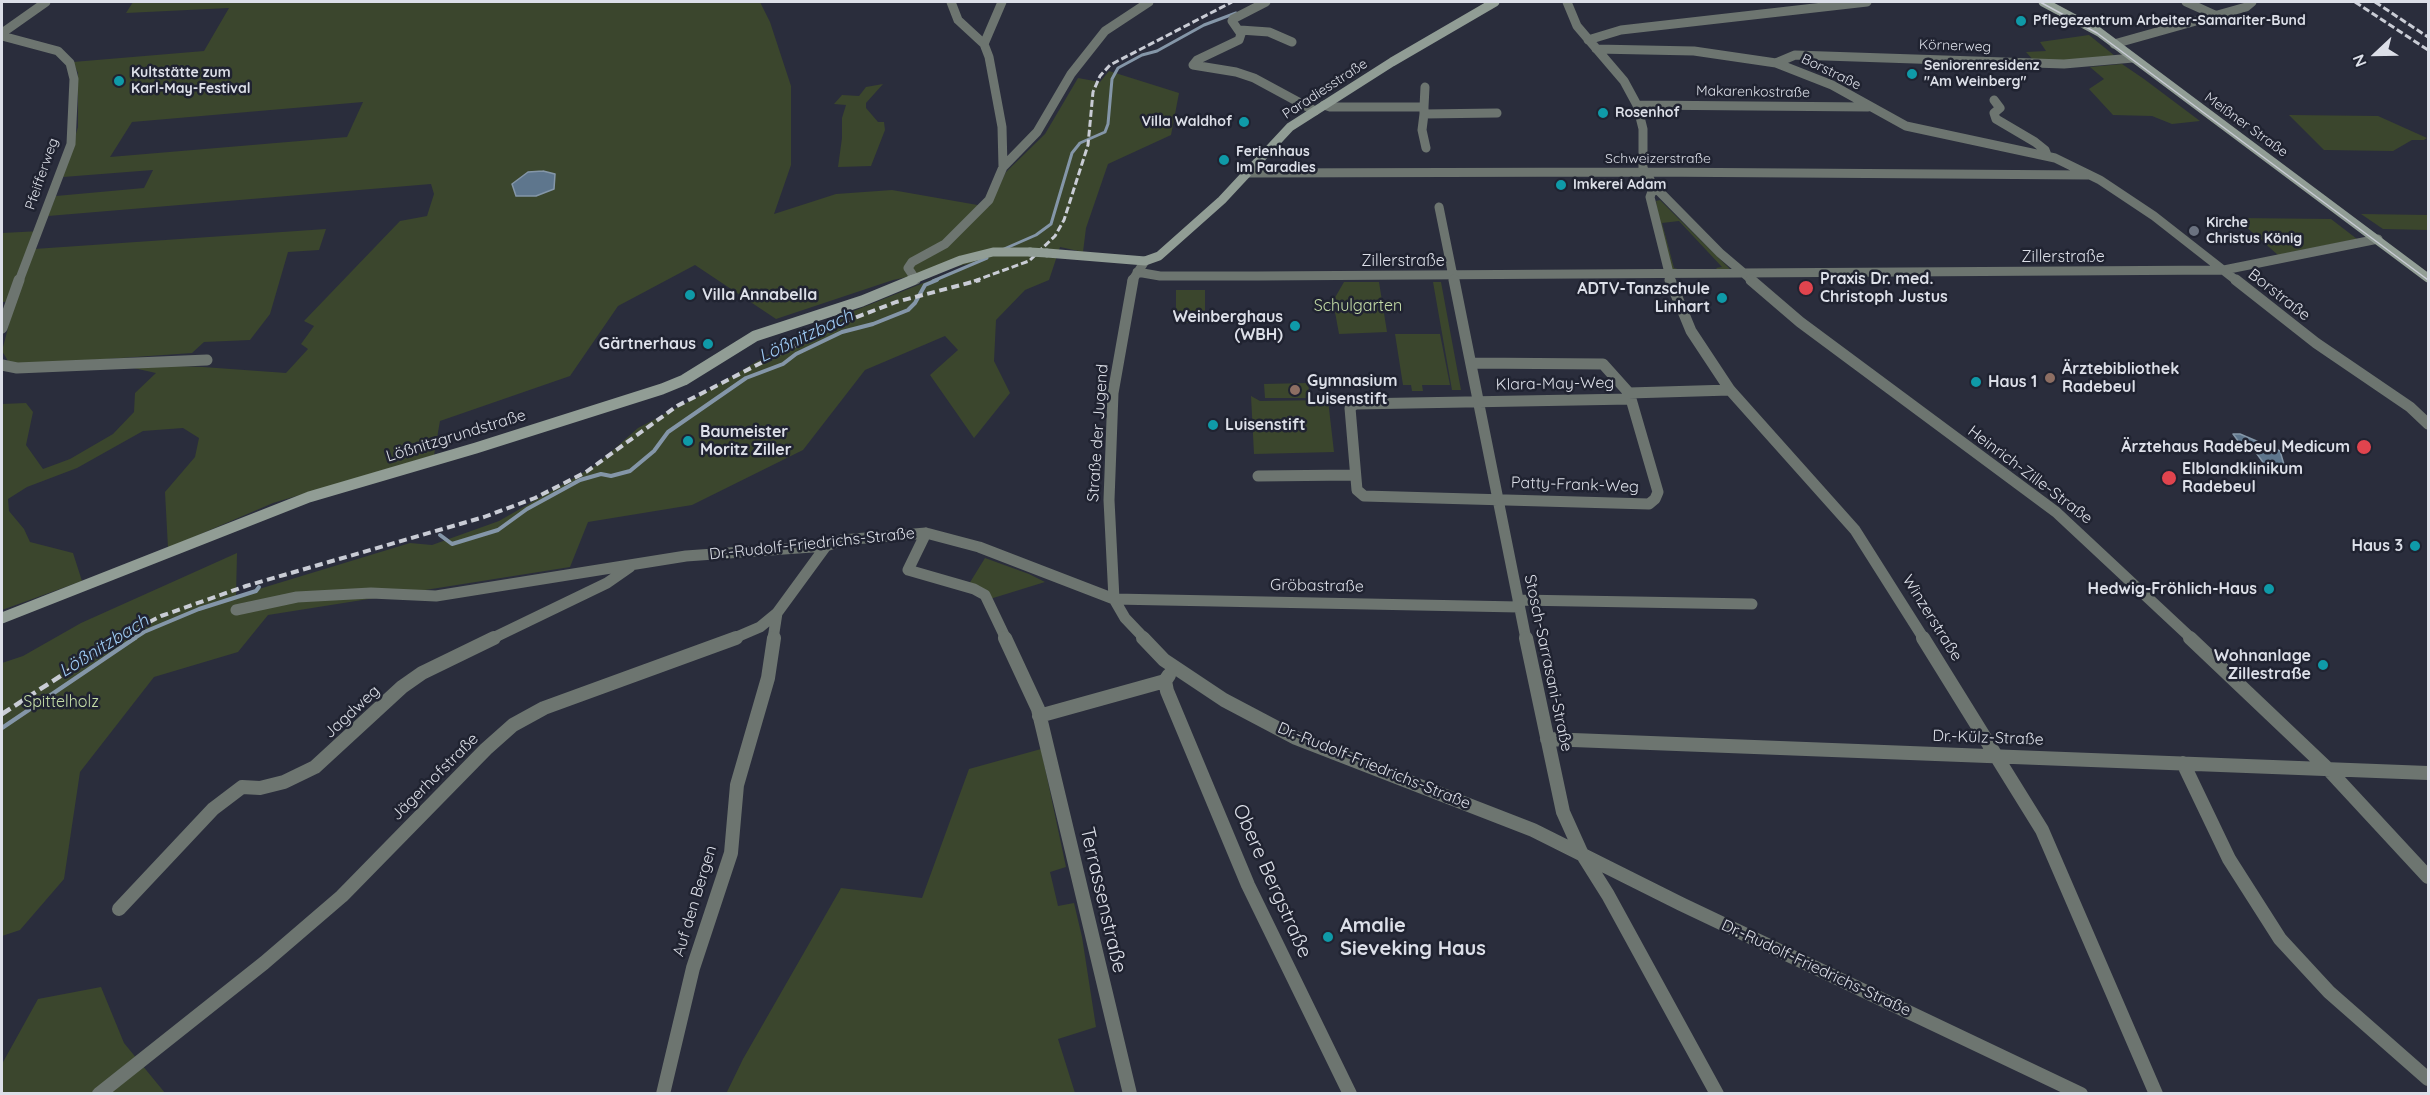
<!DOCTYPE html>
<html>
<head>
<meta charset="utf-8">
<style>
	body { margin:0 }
	#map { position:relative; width:2430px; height:1095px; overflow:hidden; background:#2a2d3c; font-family:Quicksand,sans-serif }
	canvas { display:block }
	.frame { position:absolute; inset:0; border:3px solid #dcdfe8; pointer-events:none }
	.north { position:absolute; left:2346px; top:24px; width:60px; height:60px; -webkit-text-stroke:4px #202331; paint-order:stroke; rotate:248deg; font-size:16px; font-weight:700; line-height:24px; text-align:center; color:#dcdfe8 }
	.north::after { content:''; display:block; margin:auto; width:21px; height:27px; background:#dcdfe8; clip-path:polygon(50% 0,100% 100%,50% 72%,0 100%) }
</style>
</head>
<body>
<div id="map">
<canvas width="2430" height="1095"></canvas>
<div class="frame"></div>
<div class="north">N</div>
</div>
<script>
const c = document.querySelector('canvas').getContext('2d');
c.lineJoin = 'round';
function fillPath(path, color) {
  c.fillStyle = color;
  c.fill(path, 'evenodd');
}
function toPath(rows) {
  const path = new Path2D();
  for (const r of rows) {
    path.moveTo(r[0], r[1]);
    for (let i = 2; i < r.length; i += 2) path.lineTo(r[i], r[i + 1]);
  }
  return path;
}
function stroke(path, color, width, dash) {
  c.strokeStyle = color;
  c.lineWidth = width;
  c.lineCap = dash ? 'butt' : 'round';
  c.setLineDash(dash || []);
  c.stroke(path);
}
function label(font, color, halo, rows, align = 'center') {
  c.font = font + ' Quicksand,sans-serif';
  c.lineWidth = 5;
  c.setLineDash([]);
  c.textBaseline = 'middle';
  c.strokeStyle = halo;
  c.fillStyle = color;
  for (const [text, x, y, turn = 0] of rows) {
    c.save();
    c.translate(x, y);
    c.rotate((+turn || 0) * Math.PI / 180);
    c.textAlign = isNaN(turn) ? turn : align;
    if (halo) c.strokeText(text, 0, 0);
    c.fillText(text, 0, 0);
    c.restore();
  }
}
fillPath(toPath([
	[133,2,760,2,770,22,791,86,791,165,774,214,836,194,892,190,989,207,1006,172,1045,134,1078,78,1100,82,1109,71,1179,93,1171,135,1108,164,1086,228,1083,252,1060,247,1049,280,1025,290,996,320,994,361,1010,393,974,438,930,375,958,350,945,336,865,370,803,450,692,505,588,522,570,567,268,615,238,652,154,677,80,772,64,879,20,930,2,936,2,663,23,656,81,623,237,553,236,596,410,543,432,545,499,521,595,466,638,428,701,395,814,327,973,263,893,280,776,319,695,265,618,306,570,376,440,421,434,455,273,503,168,548,165,492,195,457,199,438,183,428,143,431,77,468,27,487,8,499,9,511,24,529,30,542,73,553,82,581,2,610,2,404,26,403,33,412,26,445,43,469,70,459,113,434,134,412,135,393,156,373,129,367,150,365,203,367,286,373,308,349,301,344,314,326,304,321,400,221,427,216,434,194,431,184,48,216,56,196,144,188,153,170,63,177,78,127,78,73,73,62,204,51,229,8,126,13],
	[363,102,347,137,110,157,132,122],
	[2089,35,2115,56,2062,61,2034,61,2026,52,2046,51,2040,42],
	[2122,64,2144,79,2200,121,2172,124,2152,116,2113,115,2089,89,2104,79,2090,67],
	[883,84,866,103,866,108,878,122,884,122,885,130,871,166,838,167,842,138,842,118,846,105,834,104,842,95,859,96,866,87],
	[2289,115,2378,116,2427,138,2424,140,2412,140,2393,151,2324,150],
	[1660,200,1678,218,1731,270,1718,270,1716,268,1722,267,1679,221,1662,223,1674,268,1681,270,1671,270,1659,220,1656,201],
	[2361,214,2428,215,2428,230,2383,229],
	[2236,218,2331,219,2357,239,2278,255],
	[326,229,319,250,288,252,270,314,250,340,204,342,192,353,22,365,8,361,2,351,15,301,2,302,2,233,41,231,34,249],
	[1344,282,1379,282,1387,332,1339,334,1333,301],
	[1433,282,1441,282,1461,390,1452,390],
	[1176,290,1205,290,1205,323,1176,323],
	[1395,334,1440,334,1450,385,1422,385,1423,391,1412,391,1411,385,1403,385],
	[1308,383,1310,398,1265,398,1264,384],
	[1251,396,1260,401,1328,400,1334,452,1254,454],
	[985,558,1029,574,1045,582,990,599,969,584],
	[1041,749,1066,867,1050,872,1058,906,1074,903,1082,937,1096,1027,1058,1039,1075,1093,726,1094,743,1059,841,888,922,898,969,769],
	[101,987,124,1043,165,1093,2,1094,2,1064,38,999]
]), '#3b462d');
const water = toPath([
	[543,171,555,174,554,189,536,196,516,196,512,184,528,172,543,171],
	[2233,434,2240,434,2280,451,2285,468,2265,465,2252,447,2242,446,2233,434]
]);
fillPath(water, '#5e768d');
stroke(water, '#8496a8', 1.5);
stroke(toPath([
	[1004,249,1036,235,1051,224,1072,153,1080,143,1105,132,1108,124,1112,79,1118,68,1142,55,1157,51,1204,25,1236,13],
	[933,281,987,258]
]), '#8496a8', 3);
stroke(toPath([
	[440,535,452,544,498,530,527,509,580,480,601,474,611,476,630,471,654,451,668,432,746,378,783,364,796,354,842,332,873,324,908,310,915,303,925,285,937,280],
	[133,639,144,632,199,609,256,591,259,587]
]), '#8496a8', 4);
stroke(toPath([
	[2,728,135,638]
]), '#8496a8', 4.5);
stroke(toPath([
	[951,2,958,20,984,44,989,57,1002,127,1003,167],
	[1266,2,1233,19,1232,21,1241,34,1239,40,1197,60,1193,65,1236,72,1254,78,1315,111],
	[1567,2,1577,26,1624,81,1637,105,1643,129,1643,168,1654,186,1720,253,1753,281],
	[2186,2,2215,15],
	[1240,30,1269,32,1292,42],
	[2,33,46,2],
	[2,36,58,51,70,63,74,79,71,144,19,281],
	[1588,40,1621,30,1867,2],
	[984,44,1002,2],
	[2114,44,2246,7,2252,2],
	[1596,49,1694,51,1776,63,1832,85,1906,126,2055,158,2100,180,2154,216,2237,281],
	[1776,63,1795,55,2064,64,2133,58],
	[1994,100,2000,108,1994,113,1996,119,2035,142,2045,150,2047,155],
	[1324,105,1330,107,1424,107,1424,114,1497,113],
	[1637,105,1868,107],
	[1424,107,1425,87],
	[1424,114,1422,130,1426,148],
	[1246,173,1644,172,2089,175],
	[1654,186,1650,197,1671,281],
	[1439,207,1454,281],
	[1137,272,1160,276,1257,276,2224,270,2378,239],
	[916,280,908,268,912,262,945,244,989,200,1003,167,1037,132,1071,74,1105,31,1149,2],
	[1132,281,1145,261]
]), '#6d7570', 9);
stroke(toPath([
	[1133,280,1113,393,1109,500,1114,599,1125,618,1145,639],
	[1454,280,1526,639],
	[1670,280,1691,331,1730,390,1855,530,1924,639],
	[1751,280,1800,322,2056,512,2192,639],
	[2236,280,2316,343,2410,407,2428,424],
	[2,328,19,280],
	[1471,363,1603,364,1629,393,1631,399],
	[2,365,17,368,207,360],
	[1629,393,1730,390],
	[1631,399,1658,492,1655,499,1649,504,1364,496,1357,490,1350,408,1355,404,1631,399],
	[1258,476,1354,475],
	[926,533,908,570,974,589,985,595,1006,639],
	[1518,600,1752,604],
	[236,610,297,597,371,593,436,596,686,556,826,546,842,540,926,533,979,547,1114,599,1519,607],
	[491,639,607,583,630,567],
	[732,639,760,627,777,613,826,546],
	[773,639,777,613]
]), '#6d7570', 11);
stroke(toPath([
	[1005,638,1038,709,1130,1094],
	[1143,638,1164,660,1224,700,1296,738,1533,830,1681,904,2081,1094],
	[1526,638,1563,812,1581,852,1608,895,1717,1094],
	[1923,638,2042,830,2156,1094],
	[2190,638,2328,769,2428,877],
	[1165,681,1167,691,1248,885,1350,1094],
	[1039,716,1165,681,1169,675],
	[1547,739,2428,773],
	[2183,763,2229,859,2280,939,2329,992,2428,1079],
	[119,909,213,809,242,787,260,788,284,782,315,767,402,687,422,673,494,638],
	[99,1094,264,963,342,896,486,749,513,725,544,708,736,638],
	[663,1094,693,968,731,853,737,785,768,678,774,638]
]), '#6d7570', 14);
stroke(toPath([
	[2043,2,2099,32,2428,278],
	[1047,253,1145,261,1159,256,1222,200,1290,127,1392,62,1495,2],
	[909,281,961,260,993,252,1030,252]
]), '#919d95', 9);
stroke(toPath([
	[2,618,309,497,476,448,662,389,684,380,755,336,862,301,913,280]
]), '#919d95', 11);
stroke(toPath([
	[2040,2,2097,33,2428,280]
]), '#c9ccd5', 1.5);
stroke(toPath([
	[2355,2,2428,50],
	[2375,2,2428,37],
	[974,281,1029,261,1055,236,1064,220,1088,145,1093,92,1100,76,1110,65,1232,2]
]), '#c9ccd5', 3, [7, 3]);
stroke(toPath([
	[116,639,161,616,246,586,484,517,535,498,586,472,677,406,831,327,896,302,980,280]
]), '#c9ccd5', 4, [8, 4.5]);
stroke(toPath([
	[2,714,119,638]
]), '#c9ccd5', 4.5, [10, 5]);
stroke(toPath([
	[1030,252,1047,253]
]), '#919d95', 9);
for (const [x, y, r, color] of [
	[2021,21,6,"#0f9aa8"],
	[1912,74,6,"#0f9aa8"],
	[119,81,6,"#0f9aa8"],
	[1603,113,6,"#0f9aa8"],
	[1244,122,6,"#0f9aa8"],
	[1224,160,6,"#0f9aa8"],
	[1561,185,6,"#0f9aa8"],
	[2194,231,6,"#6b7280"],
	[1806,288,8,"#e0444e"],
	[690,295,6,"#0f9aa8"],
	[1722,298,6,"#0f9aa8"],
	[1295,326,6,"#0f9aa8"],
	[708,344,6,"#0f9aa8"],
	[2050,378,6,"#8d6e63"],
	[1976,382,6,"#0f9aa8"],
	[1295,390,6,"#8d6e63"],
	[1213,425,6,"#0f9aa8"],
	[688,441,6,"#0f9aa8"],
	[2364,447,8,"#e0444e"],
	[2169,478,8,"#e0444e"],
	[2415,546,6,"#0f9aa8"],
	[2269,589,6,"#0f9aa8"],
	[2323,665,6,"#0f9aa8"],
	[1328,937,6,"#0f9aa8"]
]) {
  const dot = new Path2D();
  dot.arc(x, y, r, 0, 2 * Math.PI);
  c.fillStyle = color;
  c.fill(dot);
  stroke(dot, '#202331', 2);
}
label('bold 14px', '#dcdfe8', '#202331', [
	["Pflegezentrum Arbeiter-Samariter-Bund",2033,21],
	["Seniorenresidenz",1924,66],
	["\"Am Weinberg\"",1924,82],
	["Kultstätte zum",131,73],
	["Karl-May-Festival",131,89],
	["Rosenhof",1615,113],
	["Villa Waldhof",1232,122,"right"],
	["Ferienhaus",1236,152],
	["Im Paradies",1236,168],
	["Imkerei Adam",1573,185],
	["Kirche",2206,223],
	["Christus König",2206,239]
], 'left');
label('14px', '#dcdfe8', '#202331', [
	["Körnerweg",1955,46,2],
	["Borstraße",1831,72,26],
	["Paradiesstraße",1325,89,-33],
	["Makarenkostraße",1753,92,1],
	["Meißner Straße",2246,125,36],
	["Schweizerstraße",1658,159],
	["Pfeifferweg",42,174,-71]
]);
label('16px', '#dcdfe8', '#202331', [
	["Zillerstraße",2063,257],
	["Zillerstraße",1403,261],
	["Borstraße",2279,295,38],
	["Klara-May-Weg",1555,384,-1],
	["Straße der Jugend",1098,433,-86],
	["Lößnitzgrundstraße",456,436,-17],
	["Heinrich-Zille-Straße",2030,475,37],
	["Patty-Frank-Weg",1575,485,2],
	["Dr.-Rudolf-Friedrichs-Straße",812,544,-6],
	["Gröbastraße",1317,586,1],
	["Winzerstraße",1932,618,58],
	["Stosch-Sarrasani-Straße",1548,663,78],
	["Jagdweg",352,712,-43],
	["Dr.-Külz-Straße",1988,738,2],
	["Dr.-Rudolf-Friedrichs-Straße",1374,766,22],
	["Jägerhofstraße",435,777,-45],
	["Auf den Bergen",695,901,-73],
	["Dr.-Rudolf-Friedrichs-Straße",1816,968,25]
]);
label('bold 16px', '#dcdfe8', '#202331', [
	["Praxis Dr. med.",1820,279],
	["Christoph Justus",1820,297],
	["ADTV-Tanzschule",1710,289,"right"],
	["Linhart",1710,307,"right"],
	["Villa Annabella",702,295],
	["Weinberghaus",1283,317,"right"],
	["(WBH)",1283,335,"right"],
	["Gärtnerhaus",696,344,"right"],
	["Ärztebibliothek",2062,369],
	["Radebeul",2062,387],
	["Gymnasium",1307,381],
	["Luisenstift",1307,399],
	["Haus 1",1988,382],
	["Luisenstift",1225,425],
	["Baumeister",700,432],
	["Moritz Ziller",700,450],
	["Ärztehaus Radebeul Medicum",2350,447,"right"],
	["Elblandklinikum",2182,469],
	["Radebeul",2182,487],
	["Haus 3",2403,546,"right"],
	["Hedwig-Fröhlich-Haus",2257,589,"right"],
	["Wohnanlage",2311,656,"right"],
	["Zillestraße",2311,674,"right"]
], 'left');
label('16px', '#c5dda8', '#202331', [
	["Schulgarten",1358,306],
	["Spittelholz",61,702]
]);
label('italic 18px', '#9ecbf4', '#202331', [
	["Lößnitzbach",806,336,-25],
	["Lößnitzbach",104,646,-32]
]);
label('20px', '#dcdfe8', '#202331', [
	["Obere Bergstraße",1272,881,66],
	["Terrassenstraße",1103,900,77]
]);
label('bold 20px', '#dcdfe8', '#202331', [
	["Amalie",1340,926],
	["Sieveking Haus",1340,949]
], 'left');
</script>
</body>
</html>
